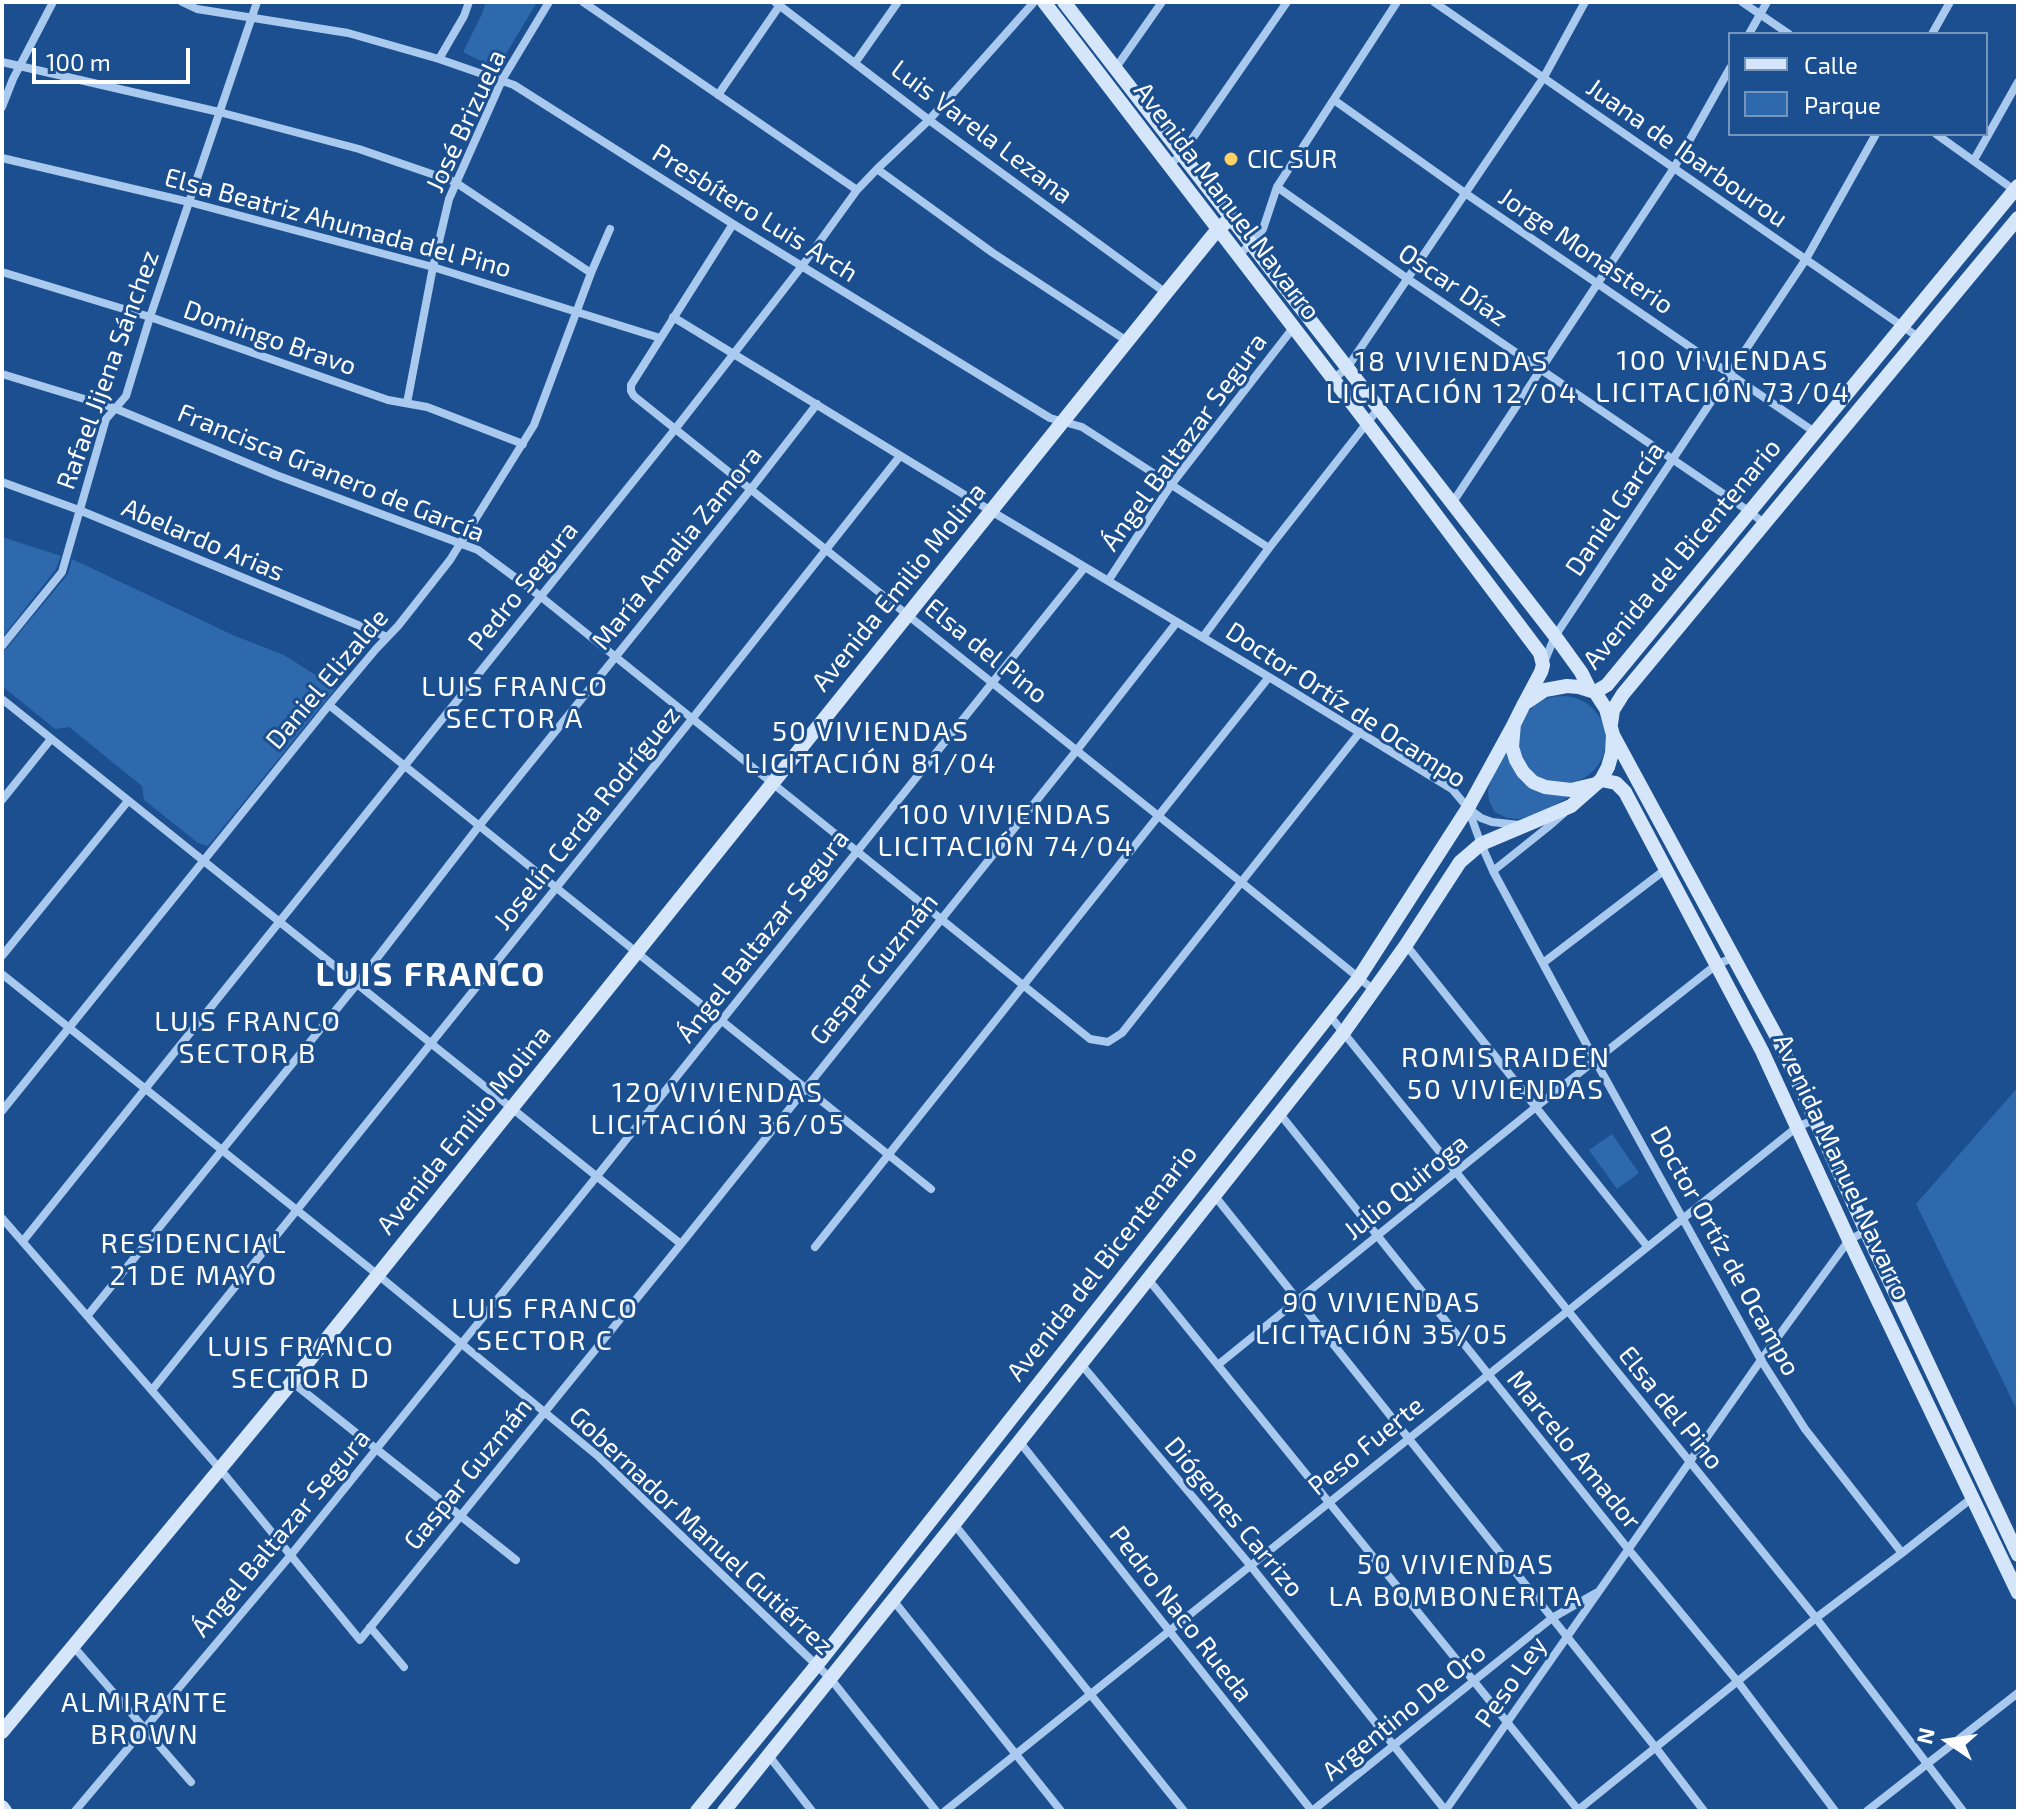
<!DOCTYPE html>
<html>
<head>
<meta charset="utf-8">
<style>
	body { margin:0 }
	#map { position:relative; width:2020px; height:1813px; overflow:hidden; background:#1b4f8f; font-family:"Exo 2",sans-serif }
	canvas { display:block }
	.frame { position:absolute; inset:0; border:4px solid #fff; pointer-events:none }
	.legend { position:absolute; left:1728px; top:32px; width:260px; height:104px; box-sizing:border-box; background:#1b4f8f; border:2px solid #7695bc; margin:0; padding:10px 14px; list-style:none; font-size:24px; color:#fff }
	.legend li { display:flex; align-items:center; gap:16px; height:40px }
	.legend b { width:40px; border:2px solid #7695bc }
	.north { position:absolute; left:1908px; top:1701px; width:80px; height:80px; -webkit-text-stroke:6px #1b4f8f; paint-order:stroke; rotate:283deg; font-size:22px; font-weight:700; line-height:32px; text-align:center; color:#fff }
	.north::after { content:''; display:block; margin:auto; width:28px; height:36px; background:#fff; clip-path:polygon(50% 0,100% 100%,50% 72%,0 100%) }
	.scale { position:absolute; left:32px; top:48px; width:158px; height:36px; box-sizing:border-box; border:4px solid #fff; border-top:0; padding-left:10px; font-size:24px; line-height:28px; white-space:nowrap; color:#fff; -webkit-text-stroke:6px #1b4f8f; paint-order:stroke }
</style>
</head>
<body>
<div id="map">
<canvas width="2020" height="1813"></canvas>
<div class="frame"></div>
<ul class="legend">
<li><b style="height:10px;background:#d6e6fa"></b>Calle</li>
<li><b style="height:22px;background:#2e69ad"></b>Parque</li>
</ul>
<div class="north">N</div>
<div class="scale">100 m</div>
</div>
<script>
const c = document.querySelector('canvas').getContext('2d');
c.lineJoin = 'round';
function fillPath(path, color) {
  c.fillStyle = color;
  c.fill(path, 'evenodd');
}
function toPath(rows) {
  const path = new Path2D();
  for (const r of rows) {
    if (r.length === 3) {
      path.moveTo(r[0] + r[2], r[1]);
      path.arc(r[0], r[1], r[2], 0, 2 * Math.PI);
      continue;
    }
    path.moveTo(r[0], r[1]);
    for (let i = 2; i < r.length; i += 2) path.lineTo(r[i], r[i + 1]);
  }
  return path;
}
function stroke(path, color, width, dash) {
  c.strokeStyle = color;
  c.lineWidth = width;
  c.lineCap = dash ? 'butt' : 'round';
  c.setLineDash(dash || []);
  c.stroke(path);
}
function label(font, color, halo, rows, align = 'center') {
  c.font = font + ' "Exo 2",sans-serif';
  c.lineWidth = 6;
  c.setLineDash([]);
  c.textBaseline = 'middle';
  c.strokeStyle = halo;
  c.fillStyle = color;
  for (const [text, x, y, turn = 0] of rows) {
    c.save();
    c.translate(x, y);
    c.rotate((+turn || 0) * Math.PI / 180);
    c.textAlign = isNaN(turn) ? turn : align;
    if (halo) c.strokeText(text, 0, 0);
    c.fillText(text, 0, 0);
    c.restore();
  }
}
fillPath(toPath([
	[486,2,537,2,497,69,463,52,481,16],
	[2,537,61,556,56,569,2,638],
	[72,559,235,636,284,655,336,688,208,846,198,843,144,800,142,786,69,727,55,729,2,686,2,654,68,574],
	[1562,740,44],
	[1507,748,1516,774,1522,782,1541,793,1569,797,1540,813,1519,819,1507,818,1495,812,1489,801,1488,790,1492,776],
	[2018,1087,2018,1412,1916,1204],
	[1612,1134,1639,1173,1617,1189,1589,1150]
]), '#2e69ad');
stroke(toPath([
	[182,2,197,9,348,33,439,59,514,85,733,224,1050,418,1082,427,1269,548],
	[583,2,857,190],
	[775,2,929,120,1166,293],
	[1434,2,1918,337],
	[1742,2,1789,34],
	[1749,34,1767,2],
	[1932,34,1950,2],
	[439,59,464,16,469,2],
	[2,62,219,112,359,149,455,182,591,273],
	[855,63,898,2],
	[1115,69,1162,2],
	[718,95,780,5],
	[1334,100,1465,193,1816,433],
	[2,107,13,79,53,2],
	[1936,134,2017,192],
	[2,158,189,202,433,267,660,338],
	[1974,160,2018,82],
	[1169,165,1181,155,1287,2],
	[877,169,993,253,1127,341],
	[1277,187,1408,279,1750,512,1765,524],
	[733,224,631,385,631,391,634,396,1241,882,1375,991],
	[1238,255,1250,245,1263,229,1277,187,1397,2],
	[2,272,150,317,388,400,427,407,523,444],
	[673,317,991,511,1269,677,1452,789,1468,808,1481,844,1493,871,1595,1060,1761,1360,1805,1429,1902,1553,1972,1498],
	[2,374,114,408,276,475,478,550,540,596,1090,1039,1108,1042,1122,1033,1360,732],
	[1333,379,1347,368,1544,77,1585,2],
	[407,403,433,267,449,199,502,80,549,2],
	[2,482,79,510,387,637],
	[1451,505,1674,168,1730,68],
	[1108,581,1171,485,1293,328],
	[1203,637,1269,548,1378,409],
	[2,646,62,572,106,419,126,396,150,317,257,2],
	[1545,660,1555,636,1806,259,1876,134],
	[2,699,681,1244],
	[329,705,931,1189],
	[2,800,51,739],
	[1469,809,1481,818,1492,822,1519,825],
	[1493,871,1548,827,1564,813],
	[1406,945,1647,1246],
	[2,956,128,801],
	[1543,963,1666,869],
	[2,974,378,1275,599,1457,830,1678,936,1811],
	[1330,1016,1816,1618,1963,1811],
	[2,1111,329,705,376,649,398,626,450,560,534,425,591,273,610,229],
	[1280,1114,1629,1550,1738,1682,1835,1811],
	[1214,1195,1656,1748,1704,1811],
	[2,1218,220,1469,360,1640,681,1244,1077,750,1177,622],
	[23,1241,676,428,802,266,857,190,877,169,929,120,1034,2],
	[815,1247,1269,677],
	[1148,1279,1579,1811],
	[88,1315,357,984,479,826,751,489,817,404],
	[1081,1364,1250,1565,1445,1810],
	[1219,1364,1536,1107,1716,965,1734,957],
	[292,1382,516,1560],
	[152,1390,692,719,900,456],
	[1019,1441,1312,1811],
	[954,1524,1184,1811],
	[893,1600,1061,1811],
	[370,1627,404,1667],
	[73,1646,191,1782],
	[769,1756,812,1811],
	[1578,1810,1816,1618,1902,1553],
	[75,1811,290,1556,597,1176,1085,567],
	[945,1811,1797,1127,1816,1119],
	[1312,1811,1552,1618,1596,1593],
	[1445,1811,1761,1360,1849,1240,1866,1231],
	[1867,1811,2018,1693]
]), '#a9c9ee', 8);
stroke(toPath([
	[1044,2,1367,423,1540,653,1543,665,1541,672,1524,704],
	[1064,2,1555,636,1581,672,1590,690],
	[1567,686,1579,687,1595,692,1606,709,1613,735,1612,753,1608,767,1601,780,1596,784,1571,790,1545,787,1533,782,1523,772,1516,760,1512,747,1514,724,1524,704,1545,690,1567,686],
	[1595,692,1607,685,2018,186],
	[1611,724,1613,710,1623,694,2018,218],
	[1613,735,1780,1043,1866,1231,2018,1555],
	[1601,780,1616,783,1625,792,1762,1051,1849,1240,2018,1593],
	[2,1732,292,1382,1166,293,1218,229,1230,219],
	[2,1807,5,1811],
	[697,1811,816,1666,1358,979,1468,808,1514,724],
	[724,1811,954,1524,1344,1032,1406,945,1460,862,1481,844,1571,806,1596,784]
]), '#d6e6fa', 14);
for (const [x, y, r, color] of [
	[1231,159,8,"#ffd166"]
]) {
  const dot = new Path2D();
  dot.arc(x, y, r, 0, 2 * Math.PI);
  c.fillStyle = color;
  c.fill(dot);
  stroke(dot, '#1b4f8f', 3);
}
label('26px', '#fff', '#1b4f8f', [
	["José Brizuela",466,121,-65],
	["Luis Varela Lezana",982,132,37],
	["Juana de Ibarbourou",1687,153,35],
	["Avenida Manuel Navarro",1227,201,53],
	["Presbítero Luis Arch",755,213,32],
	["Elsa Beatriz Ahumada del Pino",338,223,15],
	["Jorge Monasterio",1586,251,34],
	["Oscar Díaz",1453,285,34],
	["Domingo Bravo",270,338,19],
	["Rafael Jijena Sánchez",108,370,-70],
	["Ángel Baltazar Segura",1184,442,-54],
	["Francisca Granero de García",331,473,22],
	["Daniel García",1615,509,-56],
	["Abelardo Arias",203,540,23],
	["María Amalia Zamora",677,548,-51],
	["Avenida del Bicentenario",1682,554,-50],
	["Pedro Segura",523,586,-51],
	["Avenida Emilio Molina",899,587,-51],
	["Elsa del Pino",986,651,39],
	["Daniel Elizalde",327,679,-50],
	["Doctor Ortíz de Ocampo",1346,705,33],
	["Joselín Cerda Rodríguez",587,818,-51],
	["Ángel Baltazar Segura",763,936,-52],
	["Gaspar Guzmán",874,969,-51],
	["Avenida Emilio Molina",464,1130,-51],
	["Avenida Manuel Navarro",1842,1167,65],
	["Julio Quiroga",1406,1187,-39],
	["Doctor Ortíz de Ocampo",1725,1251,61],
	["Avenida del Bicentenario",1102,1263,-52],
	["Elsa del Pino",1671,1408,51],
	["Peso Fuerte",1366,1446,-39],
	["Marcelo Amador",1574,1450,51],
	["Gaspar Guzmán",468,1474,-51],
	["Diógenes Carrizo",1234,1517,50],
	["Gobernador Manuel Gutiérrez",701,1531,43],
	["Ángel Baltazar Segura",281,1533,-50],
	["Pedro Naco Rueda",1181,1614,52],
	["Peso Ley",1511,1682,-55],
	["Argentino De Oro",1404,1712,-39]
]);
label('26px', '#fff', '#1b4f8f', [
	["CIC SUR",1247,159]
], 'left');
c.letterSpacing = '2px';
label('28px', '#fff', '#1b4f8f', [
	["100 VIVIENDAS",1723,361],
	["LICITACIÓN 73/04",1723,393],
	["18 VIVIENDAS",1452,362],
	["LICITACIÓN 12/04",1452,394],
	["LUIS FRANCO",515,687],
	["SECTOR A",515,719],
	["50 VIVIENDAS",871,732],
	["LICITACIÓN 81/04",871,764],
	["100 VIVIENDAS",1006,815],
	["LICITACIÓN 74/04",1006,847],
	["LUIS FRANCO",248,1022],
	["SECTOR B",248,1054],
	["ROMIS RAIDEN",1506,1058],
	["50 VIVIENDAS",1506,1090],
	["120 VIVIENDAS",718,1093],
	["LICITACIÓN 36/05",718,1125],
	["RESIDENCIAL",194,1244],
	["21 DE MAYO",194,1276],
	["90 VIVIENDAS",1382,1303],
	["LICITACIÓN 35/05",1382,1335],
	["LUIS FRANCO",545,1309],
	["SECTOR C",545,1341],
	["LUIS FRANCO",301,1347],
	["SECTOR D",301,1379],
	["50 VIVIENDAS",1456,1565],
	["LA BOMBONERITA",1456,1597],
	["ALMIRANTE",145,1703],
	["BROWN",145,1735]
]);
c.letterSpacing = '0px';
c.letterSpacing = '2px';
label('bold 34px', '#fff', '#1b4f8f', [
	["LUIS FRANCO",431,975]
]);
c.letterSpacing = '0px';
</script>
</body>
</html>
